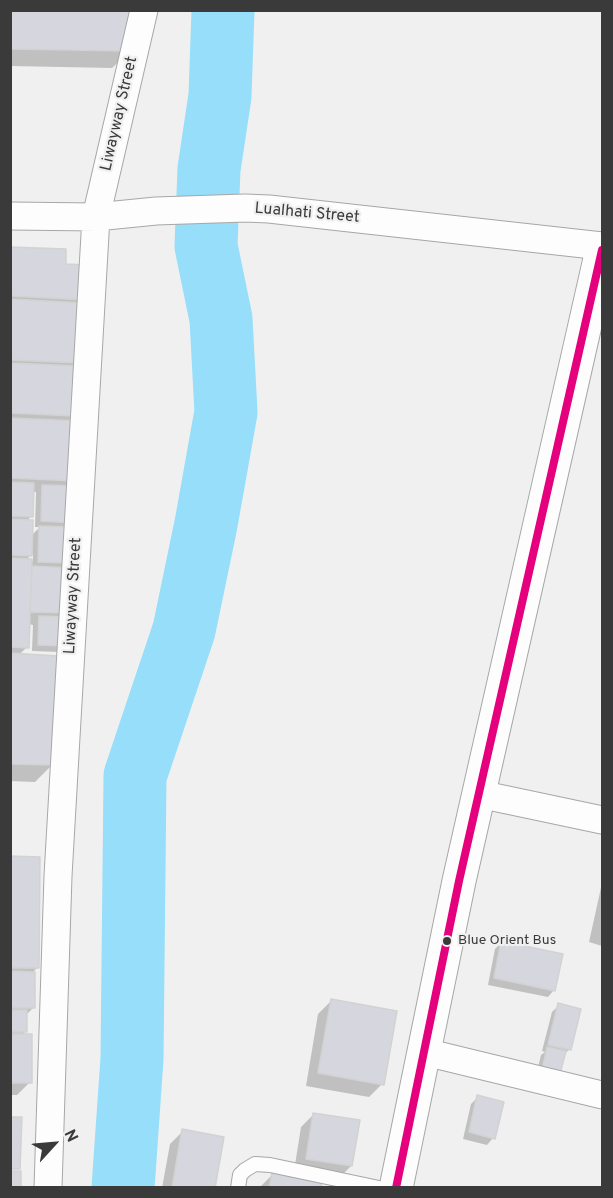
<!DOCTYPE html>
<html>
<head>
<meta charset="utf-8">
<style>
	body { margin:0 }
	#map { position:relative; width:613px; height:1198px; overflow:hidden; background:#f0f0f1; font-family:Overpass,sans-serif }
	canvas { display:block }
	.frame { position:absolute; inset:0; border:12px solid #3a3a3a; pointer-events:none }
	.north { position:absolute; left:24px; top:1114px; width:60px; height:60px; -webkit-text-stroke:4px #f0f0f1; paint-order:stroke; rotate:64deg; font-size:16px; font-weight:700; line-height:24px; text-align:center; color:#3a3a3a }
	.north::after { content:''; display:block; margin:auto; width:21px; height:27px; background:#3a3a3a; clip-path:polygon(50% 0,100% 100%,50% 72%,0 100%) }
</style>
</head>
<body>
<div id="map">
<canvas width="613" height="1198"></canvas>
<div class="frame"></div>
<div class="north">N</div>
</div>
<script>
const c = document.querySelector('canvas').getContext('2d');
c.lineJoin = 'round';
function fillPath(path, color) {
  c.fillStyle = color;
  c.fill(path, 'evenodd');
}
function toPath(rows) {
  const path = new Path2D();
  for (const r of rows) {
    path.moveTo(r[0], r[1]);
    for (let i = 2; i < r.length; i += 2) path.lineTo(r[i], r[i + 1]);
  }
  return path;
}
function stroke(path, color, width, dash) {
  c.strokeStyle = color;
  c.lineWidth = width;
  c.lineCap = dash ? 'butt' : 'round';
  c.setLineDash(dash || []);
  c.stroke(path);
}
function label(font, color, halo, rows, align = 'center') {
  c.font = font + ' Overpass,sans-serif';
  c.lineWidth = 4.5;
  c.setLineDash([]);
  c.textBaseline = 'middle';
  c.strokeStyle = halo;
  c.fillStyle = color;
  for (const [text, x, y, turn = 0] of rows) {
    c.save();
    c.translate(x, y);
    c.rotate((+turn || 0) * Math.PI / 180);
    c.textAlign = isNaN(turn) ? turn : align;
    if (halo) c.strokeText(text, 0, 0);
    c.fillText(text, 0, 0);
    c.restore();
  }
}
fillPath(toPath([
	[10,10,130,51,112,68,10,66],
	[10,248,64,266,85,267,74,415,67,422,78,423,59,652,32,651,33,625,28,624,27,647,19,655,52,765,35,782,10,781],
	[32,492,36,492,35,527,40,527,31,536,27,521,31,516],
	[33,553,33,561,25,561],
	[10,858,37,968,33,972,33,1008,27,1014,25,1032,21,1036,30,1082,17,1095,10,1095],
	[602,883,602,946,589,942],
	[502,942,554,990,548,997,488,985,495,949],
	[331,1001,382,1084,369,1097,306,1086,318,1014],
	[559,1005,580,1010,569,1050,536,1076,541,1055,545,1052,542,1051,552,1012],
	[478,1097,493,1138,487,1145,463,1139,471,1104],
	[314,1114,351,1166,338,1179,294,1171,301,1127],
	[183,1131,213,1188,162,1188,170,1144],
	[272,1175,320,1188,259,1188]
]), '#0003');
stroke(toPath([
	[123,1188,132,1059,135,776,184,630,206,524,226,412,221,319,206,246,209,169,220,96,223,10]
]), '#96def9', 63);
const building = toPath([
	[10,10,132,10,131,51,10,49,10,10],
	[10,247,66,249,66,264,87,265,86,300,10,296,10,247],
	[10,299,84,303,81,363,10,360,10,299],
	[10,363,77,366,75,416,10,413,10,363],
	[10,418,80,421,77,481,10,478,10,418],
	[10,482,34,483,33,517,10,516,10,482],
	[42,485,78,486,76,523,41,521,42,485],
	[10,519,33,520,32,556,10,555,10,519],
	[39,526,73,527,71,563,38,562,39,526],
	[10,558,32,559,29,648,10,647,10,558],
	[32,566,70,568,68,613,30,612,32,566],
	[39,616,68,617,67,646,38,645,39,616],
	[10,653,58,656,54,765,10,764,10,653],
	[10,856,40,857,39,968,10,968,10,856],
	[501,941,563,954,555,991,494,978,501,941],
	[10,971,35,972,35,1008,10,1008,10,971],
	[331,999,397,1011,384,1085,318,1073,331,999],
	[558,1003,581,1009,571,1050,548,1045,558,1003],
	[10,1010,27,1010,27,1032,10,1032,10,1010],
	[10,1034,32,1034,32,1083,10,1083,10,1034],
	[547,1047,566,1051,560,1074,542,1070,547,1047],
	[477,1095,504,1102,495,1139,469,1132,477,1095],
	[313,1113,360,1120,352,1166,306,1159,313,1113],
	[10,1117,22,1117,20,1169,10,1169,10,1117],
	[182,1129,224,1137,215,1188,172,1188,182,1129],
	[10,1171,21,1171,21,1188,10,1188,10,1171],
	[272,1173,322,1183,321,1188,269,1188,272,1173]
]);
fillPath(building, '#d6d7de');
stroke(building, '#d2d2d3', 1.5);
const lane = toPath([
	[238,1188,240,1175,245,1170,255,1164,270,1165,379,1188]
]);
const street = toPath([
	[10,216,96,217,156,211,245,208,269,209,602,246],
	[479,794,602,820],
	[425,1052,602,1095],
	[48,1188,58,876,96,217,144,10]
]);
const secondary = toPath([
	[396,1188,459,881,602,250]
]);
stroke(lane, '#a7a7a7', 16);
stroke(street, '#a7a7a7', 29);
stroke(secondary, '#a7a7a7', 35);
stroke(lane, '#fdfdfd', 14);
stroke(street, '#fdfdfd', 27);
stroke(secondary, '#fdfdfd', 33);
stroke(toPath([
	[396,1188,459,881,602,250]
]), '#e5007d', 8);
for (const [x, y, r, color] of [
	[447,941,5,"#3a3a3a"]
]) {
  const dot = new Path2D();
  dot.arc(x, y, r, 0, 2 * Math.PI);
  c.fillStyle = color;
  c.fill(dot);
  stroke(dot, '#f0f0f1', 2);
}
label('14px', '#3a3a3a', '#f0f0f1', [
	["Blue Orient Bus",458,941]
], 'left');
label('16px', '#3a3a3a', '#f0f0f1', [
	["Liwayway Street",120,114,-77],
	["Lualhati Street",307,214,5],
	["Liwayway Street",74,596,-87]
]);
</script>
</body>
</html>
